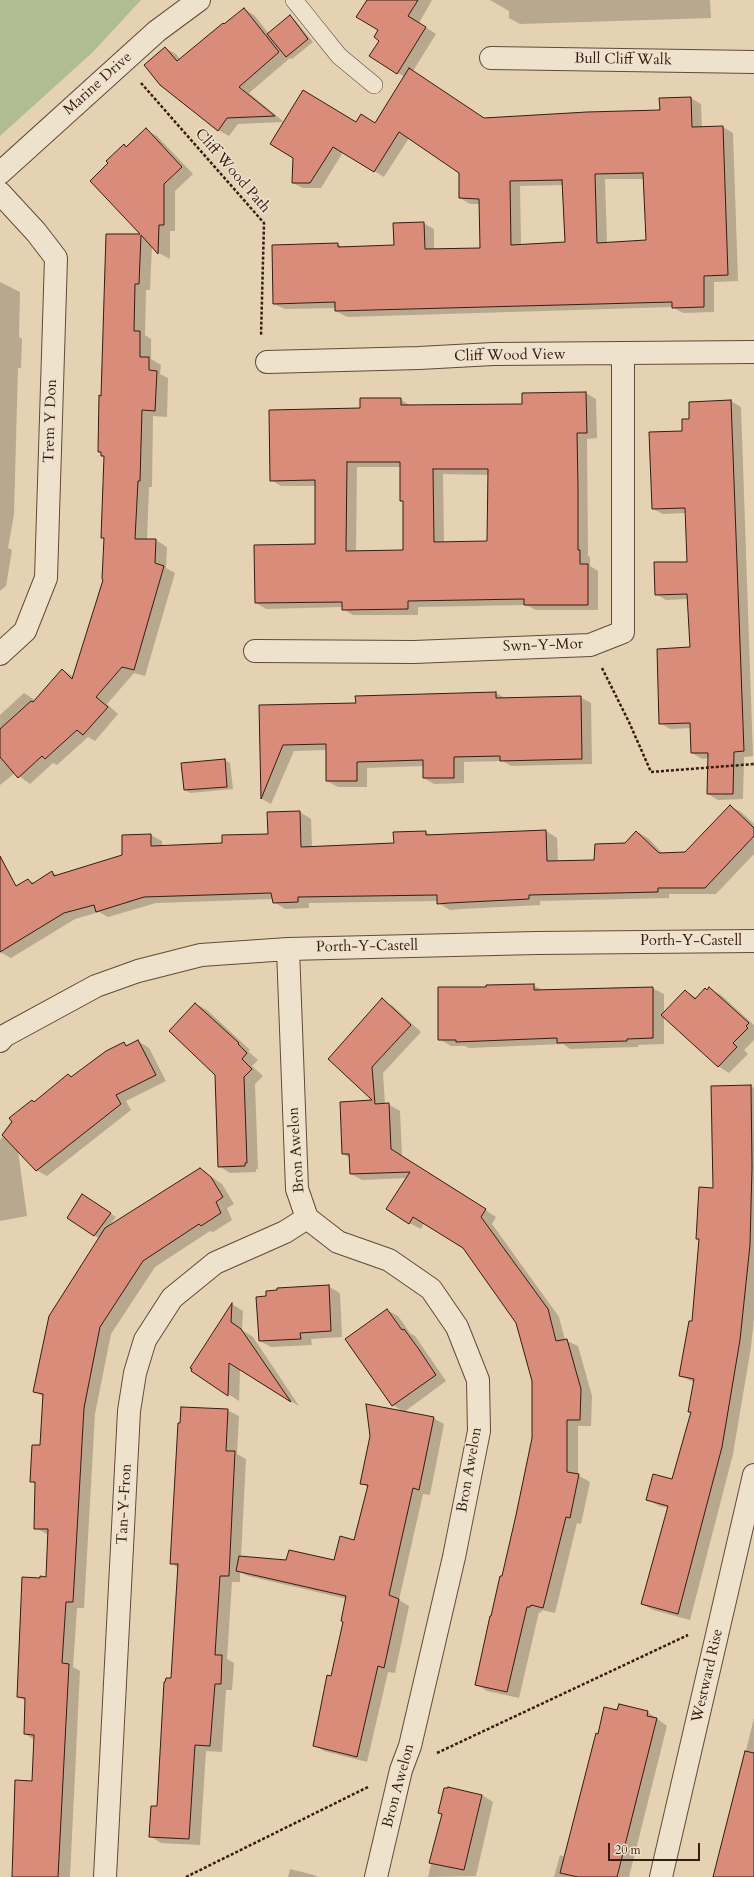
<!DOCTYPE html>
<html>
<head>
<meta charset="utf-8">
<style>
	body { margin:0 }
	#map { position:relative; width:754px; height:1877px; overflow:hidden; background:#e5d2b2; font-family:Cardo,serif }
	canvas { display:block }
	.scale { position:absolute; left:608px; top:1843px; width:92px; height:18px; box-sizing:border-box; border:2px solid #371c12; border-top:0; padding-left:5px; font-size:12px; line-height:14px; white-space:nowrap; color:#371c12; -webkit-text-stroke:3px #eee2cd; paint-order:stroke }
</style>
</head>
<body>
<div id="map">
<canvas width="754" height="1877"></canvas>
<div class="scale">20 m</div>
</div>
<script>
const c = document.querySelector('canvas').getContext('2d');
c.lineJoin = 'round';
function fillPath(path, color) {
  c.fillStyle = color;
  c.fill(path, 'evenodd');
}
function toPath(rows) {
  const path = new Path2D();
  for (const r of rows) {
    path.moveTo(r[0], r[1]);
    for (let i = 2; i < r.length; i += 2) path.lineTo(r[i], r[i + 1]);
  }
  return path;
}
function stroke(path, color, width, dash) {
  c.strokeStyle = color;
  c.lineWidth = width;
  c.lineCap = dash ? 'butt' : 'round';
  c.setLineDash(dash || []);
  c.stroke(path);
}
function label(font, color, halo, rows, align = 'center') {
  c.font = font + ' Cardo,serif';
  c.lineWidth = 3;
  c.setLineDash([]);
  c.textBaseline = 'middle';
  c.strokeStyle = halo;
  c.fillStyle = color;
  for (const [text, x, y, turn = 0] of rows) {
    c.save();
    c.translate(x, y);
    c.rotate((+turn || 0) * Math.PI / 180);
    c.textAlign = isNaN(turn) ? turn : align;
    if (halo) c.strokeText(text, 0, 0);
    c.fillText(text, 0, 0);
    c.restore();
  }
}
fillPath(toPath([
	[0,0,141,0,93,52,0,136]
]), '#afbd91');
fillPath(toPath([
	[368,0,432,0,419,23,436,34,413,71,485,119,661,111,691,98,701,104,702,128,723,127,733,133,738,281,714,282,714,312,683,313,673,307,347,317,336,311,336,308,285,309,274,304,337,244,345,248,395,246,423,223,434,229,434,250,481,249,480,204,470,204,460,198,460,173,409,138,384,177,343,152,321,188,303,188,293,183,357,123,375,124,405,77,398,73,380,40,380,30],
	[605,179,644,179,647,241,607,243],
	[564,185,566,243,521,245,520,186],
	[490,0,710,0,711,18,520,24,509,18,509,11],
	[244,9,254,15,269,34,290,17,295,20,313,42,292,59,290,58,249,93,284,122,238,124,229,136,218,130,165,48,176,54,180,59],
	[146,130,157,136,193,174,175,191,175,231,170,231,170,259,159,253,152,245,150,290,146,290,145,335,151,339,151,359,161,365,160,374,168,378,167,417,153,416,152,487,149,487,147,540,156,540,167,547,166,568,175,573,145,676,134,673,107,704,118,714,95,741,88,737,57,765,53,763,30,784,15,773,0,785,0,715,24,693,35,700,63,670,74,677,104,579,105,539,102,537,105,457,99,451,102,397,107,235,142,236,110,163,124,146,127,147],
	[0,282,20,292,19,337,22,339,21,368,18,368,14,514,8,548,12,550,6,586,0,591],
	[586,393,596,399,597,438,587,439,588,556,590,557,590,566,598,571,598,610,536,610,526,605,418,607,418,615,353,615,343,609,343,607,266,609,256,603,316,545,316,486,281,486,271,480,361,409,400,399,411,406,523,405],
	[357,467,401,467,401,500,404,502,404,551,356,552],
	[443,474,489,475,488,542,444,542],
	[731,401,741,407,753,756,744,757,743,799,718,800,708,794,709,758,702,759,692,753,691,728,670,729,660,723,691,648,688,599,666,600,656,594,688,563,686,513,663,514,653,509,683,432,691,420,690,403],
	[496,693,505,698,580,697,591,703,592,764,511,766,503,761,464,762,464,783,434,784,424,778,424,766,367,768,367,787,338,787,327,781,327,750,294,751,271,804,262,799,260,706,357,704],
	[225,760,230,763,233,789,190,793,185,790],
	[730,806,741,812,754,824,754,854,716,894,669,894,669,898,540,901,540,905,462,909,450,910,438,903,438,901,309,903,309,908,285,909,274,902,273,899,156,903,108,917,99,912,75,919,11,958,0,952,0,897,28,880,35,883,52,872,58,876,123,856,151,835,162,841,162,847,223,844,269,835,300,812,311,819,312,847,395,844,425,832,433,836,546,831,557,838,558,862,595,861,626,844,637,832,648,838,663,854,685,853],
	[533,985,544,991,652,988,664,994,664,1014,685,991,697,998,709,988,721,995,754,1025,754,1040,744,1050,748,1054,729,1073,718,1066,664,1016,664,1044,638,1045,638,1047,570,1049,563,1044,469,1048,465,1046,451,1046,439,1039,487,988],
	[382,1000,393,1006,421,1032,383,1073,385,1104,388,1104,400,1111,402,1156,496,1217,492,1224,559,1317,565,1340,578,1346,592,1396,591,1426,578,1426,578,1475,590,1482,581,1524,577,1523,555,1613,542,1610,541,1613,539,1612,519,1698,487,1691,476,1684,503,1578,533,1438,533,1381,517,1322,464,1248,424,1223,421,1229,409,1223,407,1178,362,1180,351,1174,350,1158,343,1154,375,1101,329,1059],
	[196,1004,207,1010,250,1050,248,1051,258,1060,252,1066,263,1076,255,1084,258,1169,256,1169,256,1172,230,1173,219,1166,216,1074],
	[138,1041,149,1048,166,1081,126,1101,131,1110,47,1176,36,1170,18,1151,27,1216,0,1221,0,1140,4,1135,2,1134,12,1120,71,1077,124,1043,128,1046],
	[751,1086,754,1088,754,1319,751,1347,733,1454,690,1620,653,1610,642,1604,668,1508,659,1506,647,1499,673,1480,692,1413,695,1383,681,1376,693,1322,700,1240,697,1238],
	[200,1169,222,1184,234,1204,227,1208,232,1220,213,1232,210,1231,155,1267,111,1334,95,1414,84,1608,77,1608,73,1667,80,1671,70,1877,12,1877,16,1781,33,1782,35,1740,25,1734,26,1701,18,1697,41,1579,47,1578,49,1535,35,1528,36,1484,31,1481,41,1446,44,1397,34,1391,100,1239,94,1235,88,1199,116,1217,108,1227],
	[328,1286,340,1293,342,1337,311,1339,312,1345,271,1347,260,1341],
	[232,1304,243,1311,242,1330,253,1337,299,1406,240,1369,239,1401,192,1371],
	[387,1310,398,1316,410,1333,415,1336,446,1381,404,1412,393,1405,346,1339],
	[227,1410,239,1416,237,1454,246,1459,241,1557,287,1561,335,1561,355,1541,368,1487,362,1484,433,1418,444,1424,430,1495,423,1494,399,1600,409,1606,395,1673,388,1672,367,1762,324,1751,314,1745,344,1622,347,1599,248,1576,240,1572,240,1582,232,1582,227,1659,234,1663,232,1690,226,1690,222,1752,206,1751,200,1845,161,1843,150,1836,158,1807,172,1679,178,1568,171,1563],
	[618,1712,648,1712,667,1726,629,1877,554,1877,560,1855,565,1857,599,1735],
	[754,1718,754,1877,715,1877],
	[482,1795,493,1802,476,1876,428,1877,443,1814],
	[290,1869,314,1875,318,1877,288,1877]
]), '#0003');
const building = toPath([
	[367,0,418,0,408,16,426,27,397,74,369,56,379,41,374,37,378,30,356,17,367,0],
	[244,8,279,52,239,87,275,116,227,118,218,131,160,85,144,65,165,47,177,61,223,23,224,24,244,8],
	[290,15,308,39,286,57,267,34,290,15],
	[409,68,484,118,587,112,660,110,659,98,691,97,692,127,723,126,728,275,704,276,704,307,672,308,672,302,335,311,335,302,273,304,272,245,338,243,338,247,394,245,393,223,424,222,425,249,480,248,479,199,459,198,459,173,399,132,374,172,333,147,310,183,292,183,293,158,270,144,303,90,356,122,361,114,375,123,409,68],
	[643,173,646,240,597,243,595,174,643,173],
	[562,180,565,242,511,245,510,181,562,180],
	[146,128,182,167,164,184,164,225,159,225,158,254,141,235,139,284,135,284,134,331,140,331,140,357,149,357,149,370,157,371,155,411,142,410,140,481,138,481,135,539,156,539,155,563,164,566,134,670,122,667,96,697,108,707,83,735,77,730,45,759,42,756,18,778,0,757,0,729,31,701,33,702,62,669,72,679,103,580,102,579,104,538,101,538,104,456,101,456,101,452,98,452,99,395,101,396,106,234,140,234,90,181,108,163,106,161,124,144,126,147,146,128],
	[586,392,587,433,577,433,578,486,578,550,580,550,580,564,588,564,588,605,524,605,524,599,408,601,408,609,342,610,342,602,255,603,254,545,315,544,315,480,270,481,269,410,360,408,360,398,401,398,401,405,522,404,522,393,586,392],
	[347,462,400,462,400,501,403,501,403,550,346,551,347,462],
	[433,469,488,469,487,541,434,542,433,469],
	[731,400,744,751,734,752,733,794,707,794,708,753,691,753,690,723,659,724,657,649,690,647,687,594,655,595,654,562,687,562,685,508,652,509,649,432,682,431,682,419,689,419,689,402,731,400],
	[496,692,496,698,581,696,582,759,500,761,500,756,454,757,454,778,423,778,423,760,357,762,357,781,326,781,326,744,283,745,261,799,259,705,356,703,355,696,496,692],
	[225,759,227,787,184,790,181,763,225,759],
	[730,805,754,828,754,836,705,888,658,888,658,892,529,895,529,899,449,903,437,904,437,895,298,897,298,902,273,903,271,893,144,897,96,912,94,905,64,913,0,952,0,856,16,886,28,879,32,884,52,871,54,876,122,855,122,835,151,834,151,846,222,843,222,835,268,834,267,812,300,811,301,847,394,843,393,832,426,831,426,835,546,830,547,861,594,860,595,844,625,843,636,831,659,853,685,852,730,805],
	[534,984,534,990,653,987,653,1038,627,1039,627,1041,557,1043,557,1038,456,1042,456,1040,438,1040,438,987,486,987,486,985,534,984],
	[709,987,749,1023,746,1026,748,1028,733,1043,737,1047,718,1067,661,1015,685,990,695,999,705,988,707,990,709,987],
	[382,998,411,1025,372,1067,375,1104,389,1103,391,1149,486,1209,481,1217,548,1309,556,1341,567,1339,581,1389,580,1420,567,1420,567,1472,579,1474,570,1518,566,1517,543,1608,531,1605,530,1607,527,1607,507,1692,475,1685,490,1616,491,1616,500,1576,502,1576,516,1515,532,1438,532,1381,516,1323,463,1248,413,1217,409,1224,386,1209,410,1172,350,1174,349,1154,342,1154,340,1102,372,1100,328,1059,382,998],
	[195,1003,239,1043,238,1044,247,1053,242,1059,252,1069,244,1077,247,1163,245,1163,245,1166,218,1167,215,1075,169,1031,195,1003],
	[138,1040,156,1075,116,1095,121,1104,36,1171,2,1135,12,1122,9,1118,32,1100,34,1102,68,1074,71,1077,106,1051,124,1042,126,1046,138,1040],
	[751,1085,752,1167,750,1245,740,1340,722,1447,678,1614,641,1604,668,1506,646,1500,653,1474,672,1479,691,1412,688,1412,694,1379,679,1376,689,1321,692,1321,699,1239,696,1239,699,1187,713,1188,711,1086,751,1085],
	[200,1168,211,1177,223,1197,216,1202,221,1213,201,1226,199,1224,143,1261,100,1327,84,1408,73,1602,66,1602,62,1663,69,1664,58,1877,12,1877,15,1780,32,1781,34,1735,24,1734,25,1698,17,1697,22,1577,40,1578,40,1576,46,1577,48,1529,34,1529,35,1482,30,1482,32,1445,40,1445,43,1394,33,1392,49,1316,105,1228,200,1168],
	[82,1194,111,1213,94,1236,67,1218,82,1194],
	[329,1285,331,1331,300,1333,301,1339,259,1341,256,1297,266,1296,266,1291,277,1290,277,1288,329,1285],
	[232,1303,231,1322,241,1329,291,1402,229,1363,228,1396,191,1371,192,1369,190,1368,232,1303],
	[387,1309,402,1330,404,1329,418,1348,436,1375,392,1406,345,1339,387,1309],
	[366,1404,434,1417,419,1490,413,1488,389,1595,399,1599,384,1668,378,1666,357,1757,313,1746,327,1675,331,1676,343,1622,341,1621,346,1596,236,1571,239,1556,286,1560,289,1550,334,1560,340,1536,354,1540,368,1485,360,1484,370,1436,366,1404],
	[181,1407,228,1409,226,1451,235,1451,229,1576,220,1576,217,1623,215,1655,222,1655,221,1684,215,1684,210,1746,195,1745,189,1839,149,1837,151,1806,157,1806,164,1682,165,1682,166,1678,171,1678,178,1564,170,1564,178,1423,180,1423,181,1407],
	[619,1704,648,1711,647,1716,657,1718,617,1877,578,1877,560,1873,596,1733,598,1734,604,1707,617,1710,619,1704],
	[745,1751,754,1753,754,1877,713,1877,745,1751],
	[448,1787,482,1795,464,1870,429,1863,442,1814,438,1813,444,1788,448,1788,448,1787]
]);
fillPath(building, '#d88c79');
stroke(building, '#371c12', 1);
const service = toPath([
	[294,0,339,56,374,85]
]);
const minor = toPath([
	[491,58,754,62],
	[0,173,157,31,199,0],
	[0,193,36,232,56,258,46,578,25,631,0,654],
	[267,362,419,358,493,354,754,352],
	[255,651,414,652,590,645,623,632,623,355],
	[288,949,297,1189,307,1218,338,1242,389,1260,431,1289,457,1327,478,1380,479,1431,454,1557,410,1746,401,1770,376,1877],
	[0,1041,4,1036,96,986,138,971,201,955,288,949,536,943,754,941],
	[105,1877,129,1411,135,1373,145,1340,172,1298,215,1263,285,1232,307,1218],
	[661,1877,754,1475]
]);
stroke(service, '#624a3a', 18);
stroke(minor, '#624a3a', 24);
stroke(toPath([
	[141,83,264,223,261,336],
	[602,668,629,722,651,772,754,764],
	[437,1753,688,1635],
	[186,1877,368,1787]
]), '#371c12', 2.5, [3, 2]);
stroke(service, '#eee2cd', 17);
stroke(minor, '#eee2cd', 22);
label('15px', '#371c12', '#eee2cd', [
	["Bull Cliff Walk",623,60,1],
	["Marine Drive",98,84,-42],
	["Cliff Wood Path",232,171,49],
	["Cliff Wood View",510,356,-1],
	["Trem Y Don",51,421,-88],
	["Swn-Y-Mor",543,646,-2],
	["Porth-Y-Castell",691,942],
	["Porth-Y-Castell",367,947,-1],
	["Bron Awelon",297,1150,-94],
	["Bron Awelon",470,1470,-80],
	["Tan-Y-Fron",125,1504,-87],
	["Westward Rise",708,1676,-77],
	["Bron Awelon",399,1786,-75]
]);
</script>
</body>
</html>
